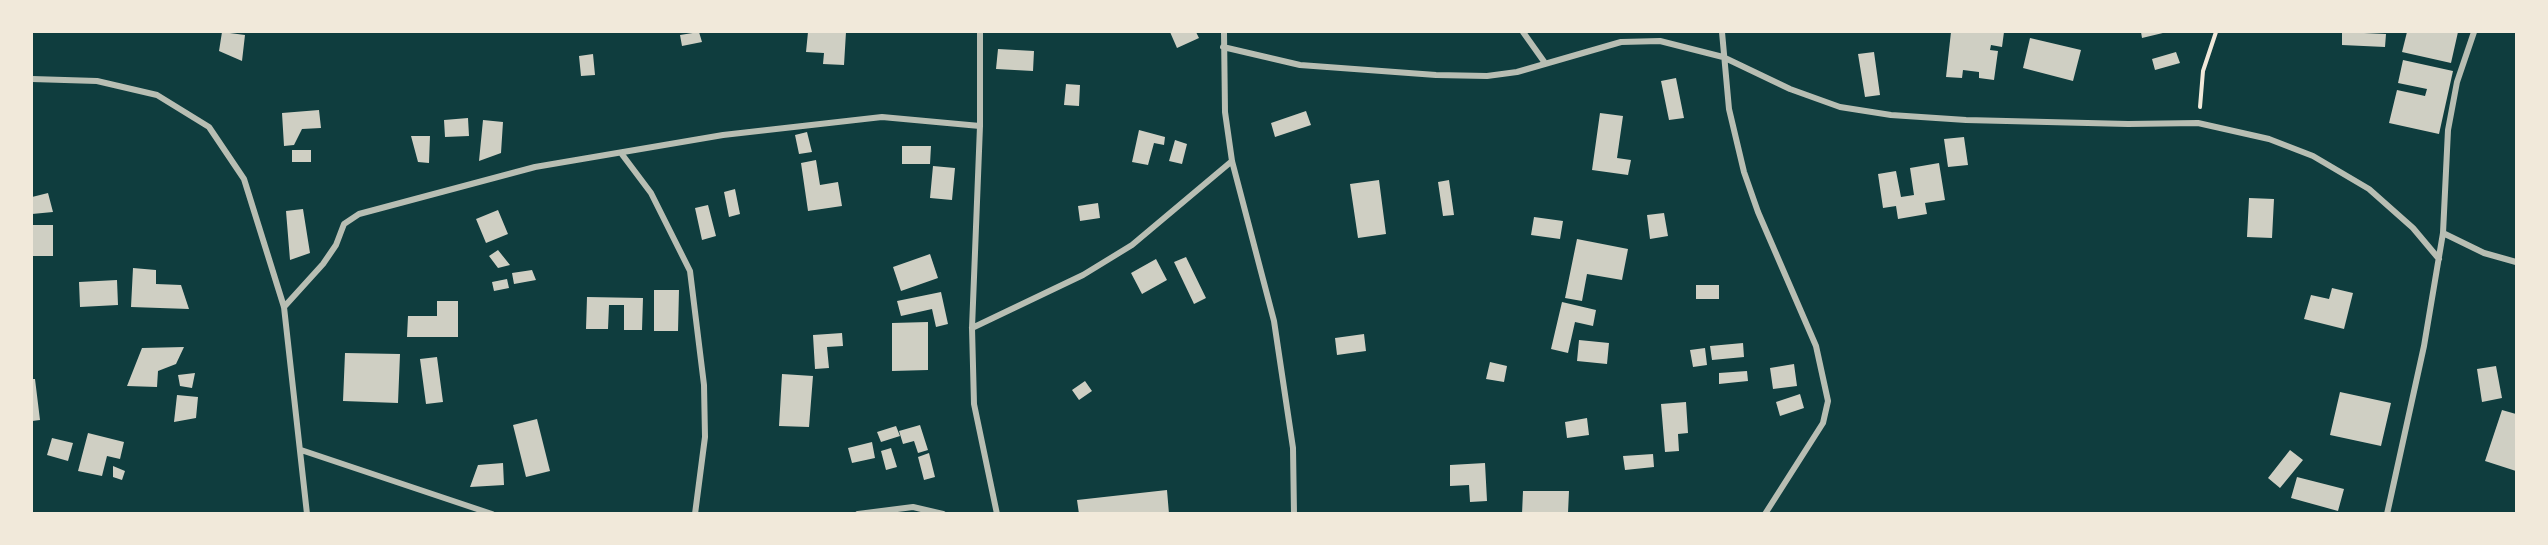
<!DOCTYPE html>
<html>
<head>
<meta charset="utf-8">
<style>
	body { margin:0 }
	#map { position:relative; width:2548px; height:545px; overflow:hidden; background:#0f3d3e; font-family:"PT Sans",sans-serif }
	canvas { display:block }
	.frame { position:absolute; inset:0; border:33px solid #f1e9da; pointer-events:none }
</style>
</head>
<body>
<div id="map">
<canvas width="2548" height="545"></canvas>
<div class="frame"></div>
</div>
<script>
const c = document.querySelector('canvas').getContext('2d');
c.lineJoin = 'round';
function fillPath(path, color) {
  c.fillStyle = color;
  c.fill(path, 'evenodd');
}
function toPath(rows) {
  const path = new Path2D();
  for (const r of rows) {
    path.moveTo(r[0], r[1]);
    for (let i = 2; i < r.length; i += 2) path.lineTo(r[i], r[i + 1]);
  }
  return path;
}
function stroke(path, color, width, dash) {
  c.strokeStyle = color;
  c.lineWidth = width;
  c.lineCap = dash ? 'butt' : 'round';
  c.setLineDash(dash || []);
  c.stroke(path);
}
fillPath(toPath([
	[222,32,245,35,242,61,219,51],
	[699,32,702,42,682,46,680,35],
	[808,32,846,32,844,65,823,64,824,53,806,52],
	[1170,32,1196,32,1199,38,1177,48],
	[1951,32,2004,32,2002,47,1991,45,1990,50,1998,51,1994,80,1979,78,1979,72,1963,70,1962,78,1946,77],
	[2141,32,2167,32,2142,38],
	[2342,32,2386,34,2385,47,2342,45],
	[2407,32,2458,32,2451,63,2402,52],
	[2030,38,2081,50,2073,81,2023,68],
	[998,49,1034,51,1033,71,996,69],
	[1874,52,1880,95,1865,97,1858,54],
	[2176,52,2180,63,2155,70,2152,59],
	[593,54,595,75,581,76,579,56],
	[2403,60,2453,71,2439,134,2389,123,2397,90,2425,96,2427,89,2398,83],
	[1676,78,1684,118,1669,120,1661,81],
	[1066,84,1080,85,1079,106,1064,105],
	[319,110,321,128,302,129,294,145,284,146,282,113],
	[1306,111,1311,125,1275,137,1271,123],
	[1600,113,1623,116,1617,158,1631,160,1628,175,1592,170],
	[468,118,469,136,445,137,444,120],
	[483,120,503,122,501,153,479,161],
	[1139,130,1165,137,1164,145,1154,143,1148,165,1132,162],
	[807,132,812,152,799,154,795,135],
	[411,136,430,136,429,163,418,162],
	[1964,137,1968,165,1948,167,1944,139],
	[1175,140,1187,144,1182,164,1169,161],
	[902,146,931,146,930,164,902,164],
	[292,150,311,150,311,162,292,162],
	[816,160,820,185,838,182,842,206,808,211,801,163],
	[1939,163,1945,200,1925,203,1927,214,1898,219,1896,206,1883,208,1878,174,1896,171,1901,197,1914,195,1910,168],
	[933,166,955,168,952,200,930,198],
	[1379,180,1386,234,1358,238,1350,184],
	[1449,180,1454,215,1443,216,1438,182],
	[735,189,740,214,729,217,724,192],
	[48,193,53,212,32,214,32,197],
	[2249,198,2274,199,2272,238,2247,237],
	[1098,203,1100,218,1080,221,1078,206],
	[708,205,716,236,702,240,695,208],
	[303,209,310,253,290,260,286,211],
	[498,210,508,234,486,243,476,219],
	[1664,213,1668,236,1650,239,1647,215],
	[1534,217,1563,221,1560,239,1531,235],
	[32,225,53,225,53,256,32,256],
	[1577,239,1628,249,1622,280,1587,274,1582,301,1565,298],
	[498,250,510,265,498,268,489,256],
	[930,254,938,278,901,291,893,267],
	[1186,257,1206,298,1194,304,1174,262],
	[1156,259,1167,280,1142,294,1131,273],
	[133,268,156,270,156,284,181,285,189,309,131,307],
	[532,270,536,280,514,284,512,273],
	[507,279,509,288,494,291,492,282],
	[117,280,118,305,80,307,79,282],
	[1696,285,1719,285,1719,299,1696,299],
	[2332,288,2353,293,2344,329,2304,319,2311,295,2329,299],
	[654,290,679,290,678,331,654,331],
	[941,292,948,324,936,327,932,309,901,316,897,301],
	[587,297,643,298,642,330,624,330,624,305,609,305,608,329,586,329],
	[437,301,458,301,458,337,407,337,408,316,437,316],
	[1562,302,1596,310,1593,326,1575,322,1568,353,1551,349],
	[928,322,928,370,892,371,892,323],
	[842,333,843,346,827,347,829,368,815,369,813,335],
	[1364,334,1366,351,1337,355,1335,338],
	[1579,340,1609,343,1607,364,1577,361],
	[1743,343,1744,357,1712,360,1710,346],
	[184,347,176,364,158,371,157,387,127,386,142,348],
	[1705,348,1707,365,1693,367,1690,350],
	[345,353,400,354,398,403,343,401],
	[437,357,443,402,426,404,420,359],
	[1490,362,1507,366,1504,382,1486,379],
	[1794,364,1797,386,1773,389,1770,368],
	[2496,366,2502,398,2482,402,2477,369],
	[1747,371,1748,381,1719,384,1719,373],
	[195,373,192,388,180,386,178,375],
	[782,374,813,376,809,427,779,426],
	[32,379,35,379,40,420,32,421],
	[1085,381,1092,391,1079,400,1072,390],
	[2340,392,2391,403,2381,446,2330,435],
	[1800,394,1804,408,1780,416,1776,402],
	[177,395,198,397,196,418,174,422],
	[1686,402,1688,433,1678,434,1679,451,1665,452,1661,404],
	[2502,410,2516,414,2516,471,2485,461],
	[1587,418,1589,435,1567,438,1565,422],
	[537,419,550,471,526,477,513,425],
	[920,425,928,450,918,453,914,441,903,444,899,431],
	[896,426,900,436,881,442,877,432],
	[88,433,124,442,120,459,107,456,102,476,78,471],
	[52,438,73,443,68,461,47,455],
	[872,442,875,458,852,463,848,448],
	[891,448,897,467,886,470,881,451],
	[2290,450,2303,460,2280,488,2268,478],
	[929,453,935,477,924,480,918,457],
	[1653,454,1654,467,1625,470,1623,456],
	[503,463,504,485,470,487,478,465],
	[1485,463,1487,501,1470,502,1469,485,1450,486,1450,465],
	[113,466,125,471,122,480,113,477],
	[2297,477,2344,489,2338,511,2291,498],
	[1167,490,1169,514,1079,514,1077,500],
	[1523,491,1569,491,1568,513,1522,514]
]), '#cfcfc3');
stroke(toPath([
	[2200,107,2203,71,2216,32]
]), '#f1e9da', 4);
stroke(toPath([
	[980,32,980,126,972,328,974,404,997,514],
	[1224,32,1225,112,1232,161,1274,321,1293,448,1294,514],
	[1523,32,1545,63],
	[1722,32,1729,109,1744,172,1758,212,1816,346,1828,401,1823,423,1765,514],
	[1223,47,1300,65,1436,75,1487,76,1517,72,1621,42,1660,41,1723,57,1790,89,1840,107,1891,115,1966,120,2128,124,2198,123,2269,139,2313,156,2369,189,2413,228,2439,259],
	[32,79,97,81,157,95,209,127,244,179,284,307,307,514],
	[621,153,651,193,690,271,704,385,705,437,695,514],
	[2443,233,2484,253,2516,262],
	[284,307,323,264,336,245,344,224,359,214,535,167,723,135,882,117,980,126],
	[972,328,1083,275,1132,245,1232,161],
	[301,450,492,514],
	[858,514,913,507,943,514],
	[2387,514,2424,346,2443,233,2448,130,2457,82,2474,32]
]), '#b8beb3', 6);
</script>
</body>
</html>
